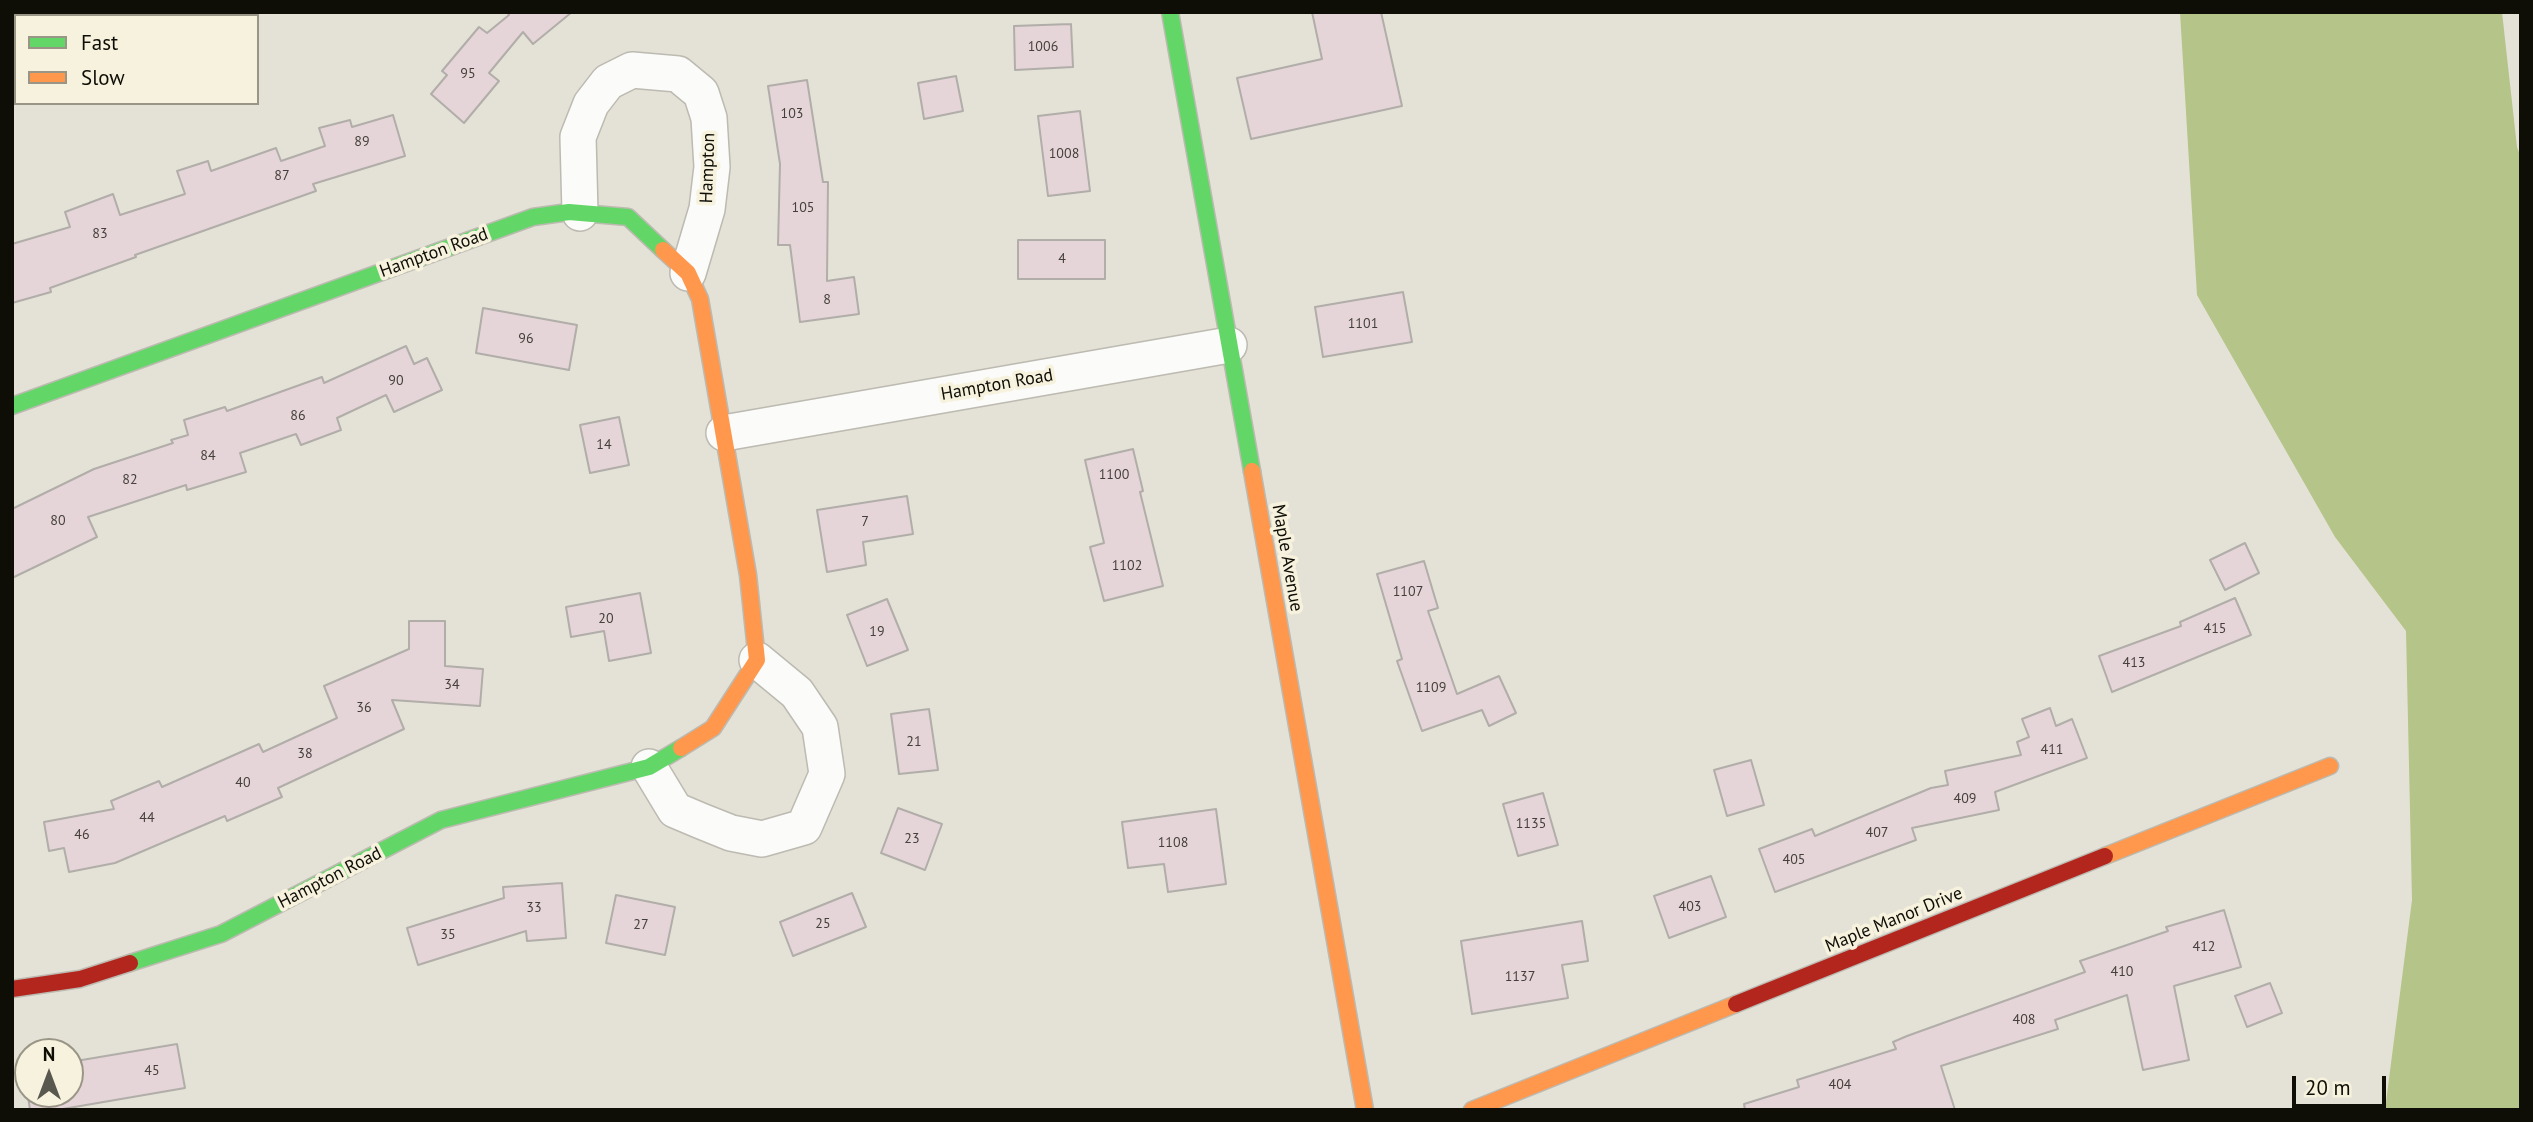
<!DOCTYPE html>
<html>
<head>
<meta charset="utf-8">
<style>
	body { margin:0 }
	#map { position:relative; width:2533px; height:1122px; overflow:hidden; background:#e4e2d6; font-family:"PT Sans",sans-serif }
	canvas { display:block }
	.frame { position:absolute; inset:0; border:14px solid #0e0d06; pointer-events:none }
	.legend { position:absolute; left:14px; top:14px; width:245px; height:91px; box-sizing:border-box; background:#f7f2dd; border:2px solid #9a9687; margin:0; padding:9px 12px; list-style:none; font-size:21px; color:#0e0d06 }
	.legend li { display:flex; align-items:center; gap:14px; height:35px }
	.legend b { width:35px; border:2px solid #9a9687 }
	.north { position:absolute; left:14px; top:1038px; width:70px; height:70px; box-sizing:border-box; background:#f7f2dd; border:2px solid #9a9687; border-radius:50%; rotate:0deg; font-size:19px; font-weight:700; line-height:28px; text-align:center; color:#0e0d06 }
	.north::after { content:''; display:block; margin:auto; width:24px; height:32px; background:#59584f; clip-path:polygon(50% 0,100% 100%,50% 72%,0 100%) }
	.scale { position:absolute; left:2292px; top:1076px; width:94px; height:32px; box-sizing:border-box; border:4px solid #0e0d06; border-top:0; padding-left:9px; font-size:21px; line-height:24px; white-space:nowrap; color:#0e0d06; -webkit-text-stroke:5px #f7f2dd; paint-order:stroke }
</style>
</head>
<body>
<div id="map">
<canvas width="2533" height="1122"></canvas>
<div class="frame"></div>
<ul class="legend">
<li><b style="height:9px;background:#63d668"></b>Fast</li>
<li><b style="height:9px;background:#ff974d"></b>Slow</li>
</ul>
<div class="north">N</div>
<div class="scale">20 m</div>
</div>
<script>
const c = document.querySelector('canvas').getContext('2d');
c.lineJoin = 'round';
function fillPath(path, color) {
  c.fillStyle = color;
  c.fill(path, 'evenodd');
}
function toPath(rows) {
  const path = new Path2D();
  for (const r of rows) {
    path.moveTo(r[0], r[1]);
    for (let i = 2; i < r.length; i += 2) path.lineTo(r[i], r[i + 1]);
  }
  return path;
}
function stroke(path, color, width, dash) {
  c.strokeStyle = color;
  c.lineWidth = width;
  c.lineCap = dash ? 'butt' : 'round';
  c.setLineDash(dash || []);
  c.stroke(path);
}
function label(font, color, halo, rows, align = 'center') {
  c.font = font + ' "PT Sans",sans-serif';
  c.lineWidth = 7;
  c.setLineDash([]);
  c.textBaseline = 'middle';
  c.strokeStyle = halo;
  c.fillStyle = color;
  for (const [text, x, y, turn = 0] of rows) {
    c.save();
    c.translate(x, y);
    c.rotate((+turn || 0) * Math.PI / 180);
    c.textAlign = isNaN(turn) ? turn : align;
    if (halo) c.strokeText(text, 0, 0);
    c.fillText(text, 0, 0);
    c.restore();
  }
}
fillPath(toPath([
	[12,12,172,12,164,16,16,16,16,81,12,83]
]), '#d5e0b4');
fillPath(toPath([
	[2180,12,2502,12,2517,147,2521,158,2521,1110,2385,1110,2412,900,2406,631,2335,537,2197,295]
]), '#b5c489');
const building = toPath([
	[507,12,572,12,533,44,523,32,489,73,499,81,464,123,431,94,447,75,442,71,479,27,487,33,509,15,507,12],
	[1312,12,1381,12,1402,106,1251,139,1237,78,1322,59,1312,12],
	[1071,24,1073,67,1015,70,1014,26,1071,24],
	[956,76,963,111,924,119,918,83,956,76],
	[807,80,823,182,828,182,827,281,854,277,859,314,800,322,790,245,778,245,780,164,768,86,807,80],
	[1080,111,1090,191,1048,196,1038,116,1080,111],
	[393,115,405,156,313,184,316,191,135,255,136,257,50,288,51,292,12,303,12,244,70,227,65,212,113,194,120,215,185,194,177,171,208,161,211,171,276,148,281,161,325,146,319,128,350,120,352,127,393,115],
	[1018,240,1105,240,1105,279,1018,279,1018,240],
	[1403,292,1412,342,1323,357,1315,307,1403,292],
	[483,308,577,325,569,370,476,353,483,308],
	[406,346,414,364,427,358,442,390,394,412,386,395,337,418,341,430,301,445,296,434,240,453,246,472,187,490,186,485,88,517,97,537,12,578,12,509,94,469,173,443,171,440,188,435,184,420,225,407,227,411,322,377,324,383,406,346],
	[619,417,629,465,590,473,580,425,619,417],
	[1133,449,1143,491,1140,492,1163,586,1104,601,1090,547,1104,543,1085,460,1133,449],
	[907,496,913,534,863,542,866,565,827,572,817,510,907,496],
	[2245,543,2259,573,2225,590,2210,560,2245,543],
	[1424,561,1438,608,1428,611,1457,694,1499,676,1516,713,1489,726,1482,710,1422,731,1397,661,1402,659,1377,574,1424,561],
	[640,593,651,653,609,661,604,631,571,637,566,607,640,593],
	[2235,598,2251,635,2112,692,2099,656,2181,626,2180,622,2235,598],
	[887,599,908,650,867,666,847,615,887,599],
	[409,621,445,621,445,666,483,669,480,706,392,700,404,729,278,788,282,797,227,821,225,816,115,863,69,872,64,848,49,851,44,822,114,809,111,801,159,781,162,787,259,744,263,752,337,718,324,686,409,649,409,621],
	[2050,708,2056,726,2072,719,2087,758,1995,792,1999,810,1912,828,1916,840,1775,892,1759,849,1812,829,1815,836,1931,788,1948,785,1945,771,2021,755,2017,742,2029,737,2022,719,2050,708],
	[929,709,938,770,899,774,891,714,929,709],
	[1751,760,1764,805,1727,816,1714,770,1751,760],
	[1543,793,1558,845,1518,856,1503,804,1543,793],
	[898,808,942,824,925,870,881,853,898,808],
	[1216,809,1226,884,1168,892,1164,864,1128,868,1122,822,1216,809],
	[1711,876,1726,917,1669,938,1654,896,1711,876],
	[562,883,566,938,527,941,526,931,418,965,407,928,504,898,503,887,562,883],
	[852,893,866,927,793,956,780,922,852,893],
	[616,895,675,907,665,955,606,943,616,895],
	[2224,910,2241,967,2174,986,2189,1060,2143,1070,2127,995,2055,1020,2058,1029,1941,1066,1955,1110,1745,1110,1744,1104,1799,1087,1797,1080,1896,1049,1893,1042,1907,1036,2085,972,2080,961,2168,931,2166,927,2224,910],
	[1582,921,1588,961,1562,965,1568,998,1472,1014,1461,941,1582,921],
	[2270,983,2282,1013,2247,1027,2235,996,2270,983],
	[177,1044,185,1088,57,1110,30,1110,24,1069,28,1069,28,1094,70,1094,70,1062,177,1044]
]);
fillPath(building, '#e5d5d8');
stroke(building, '#b1ada9', 2);
const street = toPath([
	[580,213,578,137,591,104,608,82,632,70,678,74,701,93,709,118,712,167,707,209,688,273],
	[724,433,1229,345],
	[649,767,675,810,701,821,731,833,762,839,804,827,827,774,820,727,797,693,757,660]
]);
const fast = toPath([
	[1170,12,1252,471],
	[12,406,533,217,569,212,628,217,663,250],
	[130,963,221,934,441,820,649,767,681,748]
]);
const slow = toPath([
	[663,250,688,273,700,299,748,575,757,660,713,728,681,748],
	[1252,471,1365,1110],
	[2105,856,2330,766],
	[1472,1110,1736,1004]
]);
const jam = toPath([
	[12,989,80,979,130,963],
	[1736,1004,2105,856]
]);
stroke(street, '#bcbab1', 38);
stroke(fast, '#bcbab1', 19);
stroke(slow, '#bcbab1', 19);
stroke(jam, '#bcbab1', 19);
stroke(street, '#fbfbf9', 35);
stroke(fast, '#63d668', 16);
stroke(slow, '#ff974d', 16);
stroke(jam, '#b3261e', 16);
label('14px', '#443f3a', null, [
	["1006",1043,47],
	["95",468,74],
	["103",792,114],
	["89",362,142],
	["1008",1064,154],
	["87",282,176],
	["105",803,208],
	["83",100,234],
	["4",1062,259],
	["8",827,300],
	["1101",1363,324],
	["96",526,339],
	["90",396,381],
	["86",298,416],
	["14",604,445],
	["84",208,456],
	["1100",1114,475],
	["82",130,480],
	["80",58,521],
	["7",865,522],
	["1102",1127,566],
	["1107",1408,592],
	["20",606,619],
	["415",2215,629],
	["19",877,632],
	["413",2134,663],
	["34",452,685],
	["1109",1431,688],
	["36",364,708],
	["21",914,742],
	["411",2052,750],
	["38",305,754],
	["40",243,783],
	["409",1965,799],
	["44",147,818],
	["1135",1531,824],
	["407",1877,833],
	["46",82,835],
	["23",912,839],
	["1108",1173,843],
	["405",1794,860],
	["403",1690,907],
	["33",534,908],
	["25",823,924],
	["27",641,925],
	["35",448,935],
	["412",2204,947],
	["410",2122,972],
	["1137",1520,977],
	["408",2024,1020],
	["45",152,1071],
	["404",1840,1085]
]);
label('18px', '#0e0d06', '#f7f2dd', [
	["Hampton",708,168,-88],
	["Hampton Road",434,253,-20],
	["Hampton Road",997,385,-10],
	["Maple Avenue",1287,558,80],
	["Hampton Road",330,878,-27],
	["Maple Manor Drive",1894,920,-22]
]);
</script>
</body>
</html>
